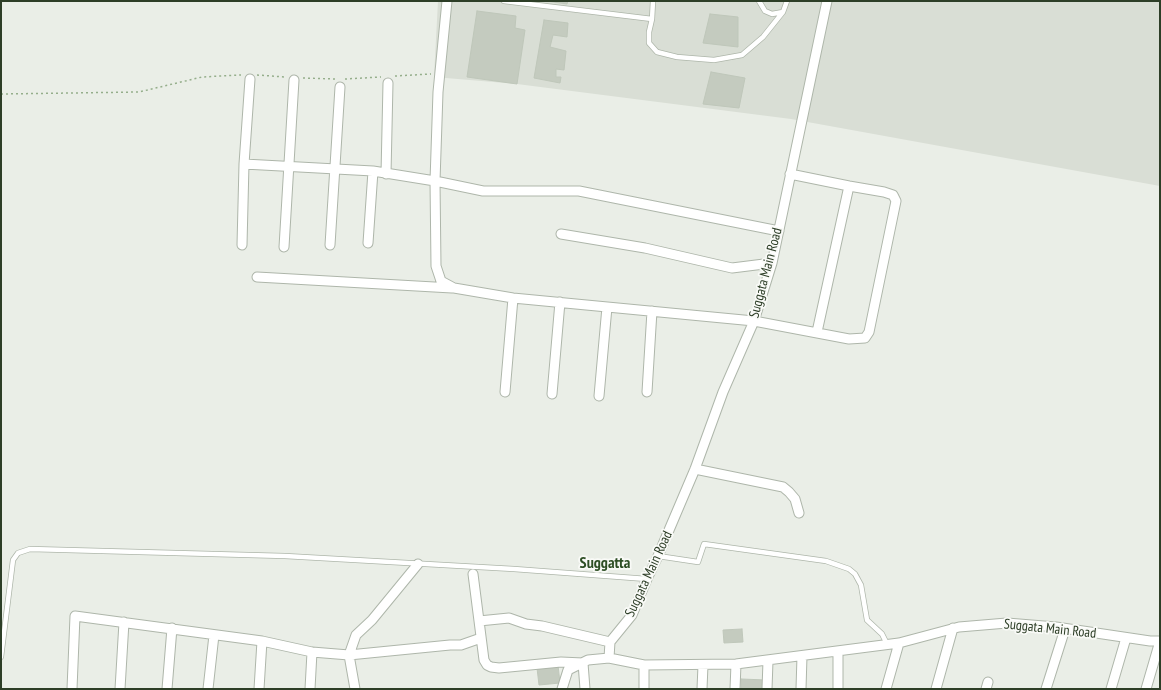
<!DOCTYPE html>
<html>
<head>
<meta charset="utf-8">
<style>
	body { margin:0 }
	#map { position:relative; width:1161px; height:690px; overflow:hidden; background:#eaeee7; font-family:"PT Sans Narrow",sans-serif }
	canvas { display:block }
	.frame { position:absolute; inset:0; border:2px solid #2d3e27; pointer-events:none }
</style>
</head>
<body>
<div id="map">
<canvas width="1161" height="690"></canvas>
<div class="frame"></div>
</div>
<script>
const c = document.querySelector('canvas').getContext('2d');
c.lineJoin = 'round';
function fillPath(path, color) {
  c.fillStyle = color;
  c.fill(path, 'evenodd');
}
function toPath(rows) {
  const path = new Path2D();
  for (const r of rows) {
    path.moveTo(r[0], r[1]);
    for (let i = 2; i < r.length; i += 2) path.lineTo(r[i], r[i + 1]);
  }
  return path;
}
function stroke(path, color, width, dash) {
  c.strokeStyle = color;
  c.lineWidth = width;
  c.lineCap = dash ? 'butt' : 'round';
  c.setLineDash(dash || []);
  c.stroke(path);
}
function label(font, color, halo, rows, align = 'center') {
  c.font = font + ' "PT Sans Narrow",sans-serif';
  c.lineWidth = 3.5;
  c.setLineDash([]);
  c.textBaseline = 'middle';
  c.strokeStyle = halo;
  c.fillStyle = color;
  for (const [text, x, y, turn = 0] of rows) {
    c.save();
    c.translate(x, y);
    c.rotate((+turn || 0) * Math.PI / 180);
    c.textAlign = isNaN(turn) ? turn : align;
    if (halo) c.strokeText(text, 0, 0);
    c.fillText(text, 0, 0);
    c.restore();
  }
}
fillPath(toPath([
	[438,1,1160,1,1160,186,791,119,517,84,434,77]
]), '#d9ded5');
const building = toPath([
	[547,1,568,1,567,4,547,1],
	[477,11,516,16,515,28,525,30,517,84,467,77,477,11],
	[710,14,738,17,738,47,703,43,710,14],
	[544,20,568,23,567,37,553,35,550,47,566,51,564,70,556,69,556,77,561,77,560,83,534,78,544,20],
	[711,72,745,78,739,108,703,104,711,72],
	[742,629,743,642,724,643,723,630,742,629],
	[558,665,560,683,539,685,537,668,558,665],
	[741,679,766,680,765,689,741,689,741,679]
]);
fillPath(building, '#c4cbbf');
stroke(building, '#bfc7ba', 1);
const service = toPath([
	[504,1,652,19,653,1],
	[759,1,765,11,772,14,783,12],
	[652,19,649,32,649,43,657,52,677,57,714,60,742,55,763,37,783,12,787,1],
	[658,556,698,562,704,544,826,561,849,569,855,574,861,585,867,620,882,634,887,644],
	[1,657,13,560,18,553,30,549,285,556,514,569,647,579]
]);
const minor = toPath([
	[447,1,438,92,435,181,436,266,441,281,454,288,513,298,754,321,849,339,865,338,869,332,896,201,893,195,884,192,849,186,790,174],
	[827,1,772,263,754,321,723,392,695,469,658,556,647,579,632,615,610,642,609,658,644,665,736,664,899,643,959,627,1007,623,1056,627,1150,641,1160,641],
	[244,164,373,171,435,181,483,191,579,191,779,231],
	[386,174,388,83],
	[561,234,645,248,732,268,772,263],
	[368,243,373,171],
	[242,245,244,164,250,79],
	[330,245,340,87],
	[284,247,294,80],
	[257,277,452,288],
	[817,332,849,186],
	[505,392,513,298],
	[647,392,652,311],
	[552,394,560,302],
	[599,396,607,307],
	[695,469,783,487,789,492,795,499,799,513],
	[473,574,484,660,487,665,491,667,499,668,561,662,583,663,585,689],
	[479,621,509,618,526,624,542,626,610,642],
	[838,651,838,689],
	[72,689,75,616,262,641,312,652,349,655,450,645,461,645,481,638],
	[120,689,124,622],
	[167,689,172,628],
	[208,689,214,635],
	[259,689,262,641],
	[310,689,312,652],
	[355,689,349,655,356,635,372,620,418,564],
	[562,689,568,670,588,660,609,658],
	[644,689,644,665],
	[702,689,703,665],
	[735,689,736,664],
	[767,689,768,661],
	[801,689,802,656],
	[886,689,899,643],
	[936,689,953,628],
	[986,689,988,682],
	[1046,689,1065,629],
	[1111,689,1126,638],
	[1146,689,1160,641]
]);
stroke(service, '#aeb6aa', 6);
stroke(minor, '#aeb6aa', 11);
stroke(toPath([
	[257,75,285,77],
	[395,76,431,74],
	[303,78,335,79],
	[345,79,381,77],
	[1,94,139,92,202,77,241,75]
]), '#95ae8b', 1.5, [2, 3]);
stroke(service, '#fff', 4.5);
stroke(minor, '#fff', 9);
label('14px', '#2d3e27', '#f9faf7', [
	["Suggata Main Road",766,273,-75],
	["Suggata Main Road",649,574,-65],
	["Suggata Main Road",1050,629,6]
]);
label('bold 16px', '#2e4f25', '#f9faf7', [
	["Suggatta",605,563]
]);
</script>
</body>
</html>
